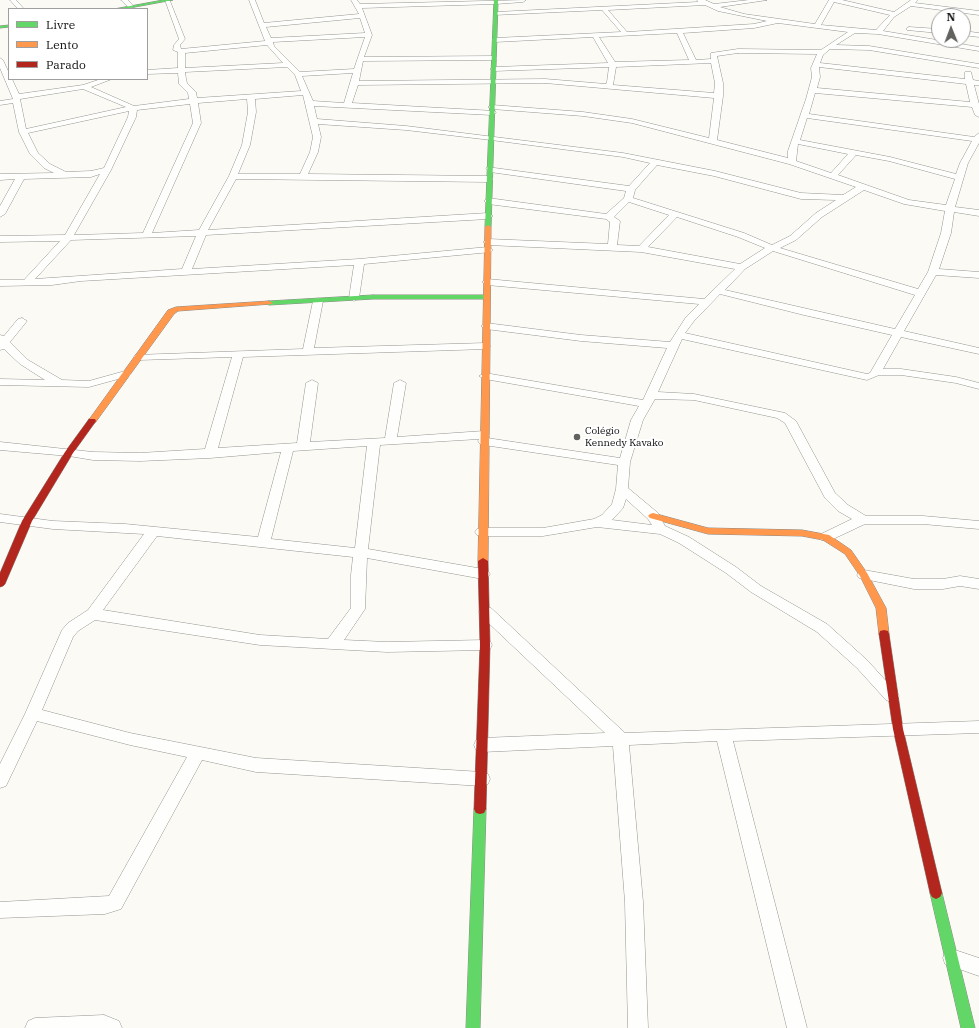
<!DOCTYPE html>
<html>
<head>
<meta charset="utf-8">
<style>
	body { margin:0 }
	#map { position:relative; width:979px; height:1028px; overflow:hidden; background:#fbfaf4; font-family:"IBM Plex Serif",serif }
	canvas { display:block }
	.legend { position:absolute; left:8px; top:8px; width:140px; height:72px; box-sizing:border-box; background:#fff; border:1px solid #9f9f9f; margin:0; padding:5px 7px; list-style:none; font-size:12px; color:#0e0e0e }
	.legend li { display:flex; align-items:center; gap:8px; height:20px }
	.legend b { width:20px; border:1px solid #9f9f9f }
	.north { position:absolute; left:931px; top:8px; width:40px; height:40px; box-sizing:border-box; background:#fff; border:1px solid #9f9f9f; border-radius:50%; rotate:359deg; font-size:11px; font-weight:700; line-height:16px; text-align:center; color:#0e0e0e }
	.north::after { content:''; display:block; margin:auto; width:14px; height:18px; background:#61615e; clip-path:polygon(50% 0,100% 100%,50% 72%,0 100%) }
</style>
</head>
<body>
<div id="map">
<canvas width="979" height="1028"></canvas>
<ul class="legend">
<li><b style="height:5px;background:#63d668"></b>Livre</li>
<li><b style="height:5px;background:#ff974d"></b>Lento</li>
<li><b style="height:5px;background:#b3261e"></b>Parado</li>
</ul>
<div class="north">N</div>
</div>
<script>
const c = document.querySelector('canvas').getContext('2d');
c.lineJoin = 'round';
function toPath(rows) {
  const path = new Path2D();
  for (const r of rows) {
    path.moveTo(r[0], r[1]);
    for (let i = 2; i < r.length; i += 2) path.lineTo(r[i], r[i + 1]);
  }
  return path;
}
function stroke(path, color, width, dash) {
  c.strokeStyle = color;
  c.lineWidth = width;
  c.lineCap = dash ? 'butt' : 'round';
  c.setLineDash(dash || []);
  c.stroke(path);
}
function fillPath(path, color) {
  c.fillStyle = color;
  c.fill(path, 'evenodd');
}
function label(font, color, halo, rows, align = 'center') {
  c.font = font + ' "IBM Plex Serif",serif';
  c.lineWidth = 4;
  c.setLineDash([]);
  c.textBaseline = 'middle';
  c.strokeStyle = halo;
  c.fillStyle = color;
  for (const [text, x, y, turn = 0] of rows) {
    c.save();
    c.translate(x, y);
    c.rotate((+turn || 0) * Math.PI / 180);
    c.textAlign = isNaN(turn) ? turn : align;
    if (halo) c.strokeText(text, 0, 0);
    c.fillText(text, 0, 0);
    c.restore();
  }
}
const street = toPath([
	[10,0,16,0,24,9,18,9,10,0],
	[121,0,128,0,134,7,129,8,121,0],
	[165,0,170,1,185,39,180,45,181,49,265,41,249,0,255,0,264,23,359,14,351,0,357,0,360,4,526,0,523,2,496,4,362,8,372,35,364,57,494,56,497,58,494,60,363,61,359,81,545,79,606,84,607,82,609,67,494,71,490,69,494,67,608,63,593,37,495,42,492,40,495,38,621,32,602,10,494,15,494,13,496,12,698,2,697,0,705,0,714,4,749,0,767,0,720,7,744,14,815,24,829,0,842,0,894,12,911,0,918,0,915,3,979,11,979,15,911,6,894,17,883,31,979,47,979,51,878,34,855,33,836,45,869,46,979,64,979,68,869,50,830,49,823,55,820,63,965,79,965,72,971,72,973,80,979,81,979,85,974,85,979,104,979,117,975,115,972,107,815,93,809,114,974,137,979,133,979,143,968,163,955,207,979,210,979,216,954,212,951,233,939,269,979,272,979,278,936,275,904,331,979,348,979,354,901,337,883,369,901,369,956,377,979,383,979,389,956,383,901,375,879,375,867,380,682,339,658,392,694,394,785,413,796,421,835,493,848,505,866,516,923,516,979,521,979,529,923,524,865,524,831,540,821,540,819,537,821,534,852,519,838,511,825,498,785,423,777,418,694,400,655,399,643,420,630,462,628,488,658,513,665,526,689,537,736,567,761,586,827,624,867,660,896,692,899,696,896,700,891,702,886,700,857,668,817,632,751,592,726,573,679,543,660,534,597,527,543,536,482,536,477,535,475,532,477,529,482,528,543,528,594,519,602,515,612,504,616,489,618,465,484,445,480,444,478,441,479,439,380,445,368,549,483,569,488,571,490,574,488,577,483,579,367,558,365,609,344,640,387,642,485,640,490,641,492,645,490,649,485,650,387,652,260,645,95,620,78,631,73,637,42,710,130,733,256,758,482,772,488,774,490,779,488,784,482,786,256,772,202,760,121,909,105,914,0,918,0,902,109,896,187,757,130,745,37,721,6,786,0,788,0,764,25,714,62,630,68,623,88,610,144,534,53,529,0,522,0,514,53,521,125,524,258,537,281,452,210,458,140,461,93,460,69,456,0,450,0,442,93,452,140,453,205,449,232,357,139,360,134,357,135,355,303,349,313,301,318,298,323,301,314,348,486,343,491,346,486,349,243,357,218,448,297,443,306,383,312,380,318,383,310,442,385,438,394,383,400,380,406,383,397,437,484,431,490,435,487,438,620,458,631,420,639,406,485,379,479,376,485,373,643,400,667,348,581,341,486,329,481,326,486,323,581,335,670,342,686,317,699,304,487,285,482,282,487,279,704,299,735,269,641,252,488,245,483,242,488,239,608,244,610,222,606,219,488,204,484,201,488,198,606,214,624,198,626,191,490,172,486,169,487,167,629,186,650,163,623,157,491,140,406,130,318,124,321,137,318,152,308,174,489,176,493,179,489,182,236,179,208,230,488,213,493,216,488,219,206,235,192,269,359,259,488,247,493,250,491,252,364,264,359,298,354,301,349,298,354,265,81,281,52,285,0,286,0,280,24,280,60,241,0,242,0,236,65,235,100,174,91,177,24,179,5,214,0,217,0,206,15,179,0,180,0,174,54,173,44,168,30,154,19,132,13,103,0,105,0,101,13,99,0,68,0,58,3,60,9,73,9,79,12,79,19,94,83,85,101,79,112,79,91,87,134,106,189,99,188,93,179,84,178,73,147,74,147,70,178,68,178,52,173,50,174,45,179,39,165,0],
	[834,2,890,15,876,30,821,25,834,2],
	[705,5,718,11,767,21,754,24,627,32,608,10,705,5],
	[360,18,365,33,271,38,266,27,360,18],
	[778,23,848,32,821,50,738,49,711,53,711,59,696,60,683,33,754,28,778,23],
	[677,33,689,60,615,62,599,37,677,33],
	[365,37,354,69,300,72,274,46,273,42,365,37],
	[267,45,283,63,185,68,185,53,267,45],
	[738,53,817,54,811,68,812,77,806,99,788,151,788,158,717,140,723,96,723,83,717,56,738,53],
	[711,63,715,83,714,93,613,85,616,67,711,63],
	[287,67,295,75,301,91,197,98,196,92,187,83,186,79,185,72,287,67],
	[819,67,966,84,970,102,817,88,820,77,819,67],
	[353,73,344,103,313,101,302,76,353,73],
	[545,83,714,98,709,138,632,119,583,112,492,105,488,107,492,109,583,116,632,123,789,164,856,187,843,195,801,193,715,171,623,153,406,126,317,119,314,106,492,115,496,113,495,111,352,103,358,85,545,83],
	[83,89,126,107,26,129,20,99,83,89],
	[303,95,313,137,310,152,300,174,238,174,250,145,256,112,255,99,303,95],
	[247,99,248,112,242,145,229,176,199,230,152,233,201,123,198,103,247,99],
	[190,104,193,123,143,233,74,235,111,170,136,117,137,110,190,104],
	[129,111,128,117,104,168,91,171,66,172,50,164,38,153,28,133,129,111],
	[807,118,972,141,960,163,956,174,890,157,800,140,807,118],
	[798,144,848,154,831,173,796,161,798,144],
	[856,155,889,161,955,179,946,205,909,200,838,175,856,155],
	[657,165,714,176,801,199,836,200,816,213,790,236,772,245,744,233,633,198,635,190,657,165],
	[864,190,904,204,945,211,941,233,928,272,918,289,780,248,796,240,822,217,864,190],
	[629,202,669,215,639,246,617,245,620,221,614,217,629,202],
	[677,217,738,237,765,248,740,264,648,247,677,217],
	[196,236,182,269,35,279,71,240,196,236],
	[773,251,915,295,895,329,725,290,745,269,773,251],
	[720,294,804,315,892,335,870,373,867,374,685,333,694,321,720,294],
	[367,446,355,548,271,539,293,451,367,446],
	[626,499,648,519,652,525,612,520,623,508,626,499],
	[157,536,353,557,351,575,351,608,328,639,260,635,103,610,157,536],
	[909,27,939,29,939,33,907,30,907,28,909,27],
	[963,31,979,33,979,37,963,35,963,31],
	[22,318,27,321,10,342,28,360,62,380,89,381,125,371,131,374,129,376,89,387,0,385,0,379,45,380,20,364,4,349,0,350,0,335,4,336,18,319,22,318],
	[864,570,914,579,943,579,960,576,979,579,979,589,960,586,943,589,914,589,859,578,857,575,859,572,864,570],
	[486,607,491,608,625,733,979,721,979,733,733,741,807,1028,787,1028,717,741,629,745,643,902,648,1028,628,1028,625,902,613,746,482,752,476,750,474,745,476,740,482,738,605,733,481,616,479,612,481,608,486,607],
	[952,949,979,958,979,976,945,964,943,958,945,952,952,949],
	[104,1015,119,1021,122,1028,25,1028,28,1021,35,1018,104,1015]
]);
const fast = toPath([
	[163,0,173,0,124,9,114,9,163,0],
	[494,0,498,0,491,227,488,229,485,227,494,0],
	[9,25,9,27,0,28,0,26,9,25],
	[373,295,487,295,491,297,487,299,373,299,269,305,265,303,269,301,373,295],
	[480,804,484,805,486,809,480,1028,466,1028,474,809,476,805,480,804],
	[936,887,940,889,942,893,975,1028,961,1028,930,893,932,889,936,887]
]);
const slow = toPath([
	[488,225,491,227,488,561,483,564,478,561,485,227,488,225],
	[269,301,273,303,271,304,178,311,174,314,95,423,89,423,88,421,168,310,176,307,269,301],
	[653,513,708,528,802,530,829,535,851,550,867,573,886,608,889,634,888,637,884,638,880,637,879,634,876,608,860,576,845,554,823,540,802,536,708,534,650,518,648,516,650,514,653,513]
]);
const jam = toPath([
	[89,419,95,419,96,421,73,453,32,521,5,584,3,586,0,587,0,573,22,521,65,452,89,419],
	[483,558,488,561,490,645,486,809,484,813,480,814,476,813,474,809,480,645,478,561,483,558],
	[884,630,888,631,889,634,903,729,942,893,940,897,936,899,932,897,930,893,893,729,879,634,880,631,884,630]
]);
stroke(street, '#959492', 1);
stroke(fast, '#8b8b88', 1);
stroke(slow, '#8b8b88', 1);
stroke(jam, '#8b8b88', 1);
fillPath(street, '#fefefd');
fillPath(fast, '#63d668');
fillPath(slow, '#ff974d');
fillPath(jam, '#b3261e');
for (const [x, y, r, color] of [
	[577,437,4,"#61615e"]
]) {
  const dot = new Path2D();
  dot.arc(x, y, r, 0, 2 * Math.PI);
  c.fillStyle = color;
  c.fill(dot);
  stroke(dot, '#fff', 1.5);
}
label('10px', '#0e0e0e', '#fff', [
	["Colégio",585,431],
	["Kennedy Kavako",585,443]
], 'left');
</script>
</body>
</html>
